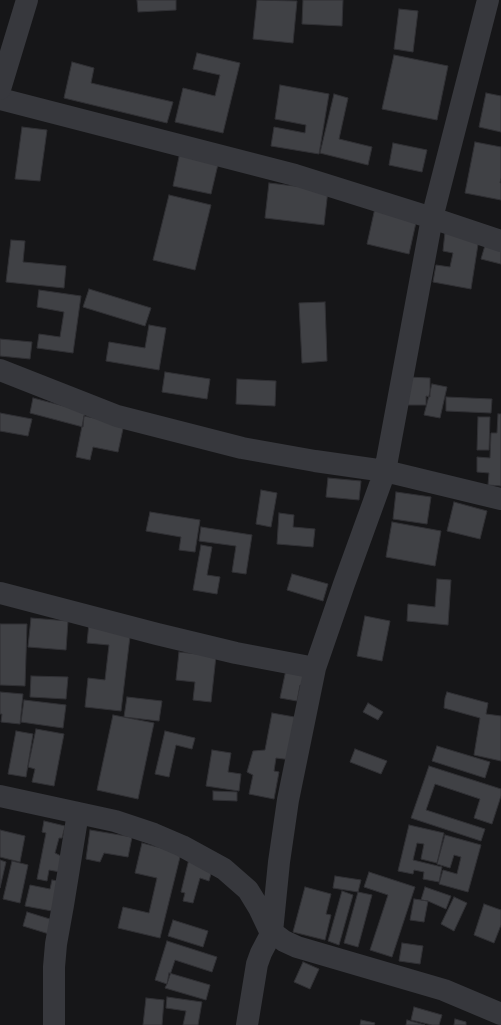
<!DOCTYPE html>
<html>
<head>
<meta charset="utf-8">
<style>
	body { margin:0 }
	canvas { display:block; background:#161618 }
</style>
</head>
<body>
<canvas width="501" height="1025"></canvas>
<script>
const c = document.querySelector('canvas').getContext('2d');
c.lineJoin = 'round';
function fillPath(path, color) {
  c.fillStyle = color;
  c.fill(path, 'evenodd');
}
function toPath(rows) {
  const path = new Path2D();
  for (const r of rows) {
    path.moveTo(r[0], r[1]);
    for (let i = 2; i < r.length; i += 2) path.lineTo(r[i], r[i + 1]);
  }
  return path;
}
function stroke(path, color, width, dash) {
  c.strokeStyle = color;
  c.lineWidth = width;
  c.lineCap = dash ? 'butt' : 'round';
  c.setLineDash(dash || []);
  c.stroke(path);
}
const building = toPath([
	[137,0,176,0,176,10,138,12,137,0],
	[257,0,297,1,293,43,253,39,257,0],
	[303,0,343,0,342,26,302,24,303,0],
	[399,9,418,11,413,52,394,49,399,9],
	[197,53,240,63,223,133,175,122,183,88,215,96,220,75,193,69,197,53],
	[394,55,448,66,437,120,382,109,394,55],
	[72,62,94,68,91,83,173,102,167,123,64,98,72,62],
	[280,85,329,94,319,154,271,146,274,127,305,133,306,125,275,119,280,85],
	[486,93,501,96,501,132,479,127,486,93],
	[334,94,348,98,339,139,372,147,368,165,320,153,334,94],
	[22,127,47,130,40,181,15,179,22,127],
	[475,142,501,147,501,178,500,183,501,183,501,200,465,193,475,142],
	[393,143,427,150,422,172,389,165,393,143],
	[180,152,219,160,211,194,173,186,180,152],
	[269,183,328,190,324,225,265,218,269,183],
	[169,195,211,205,195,270,153,260,169,195],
	[375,208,417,218,409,254,367,244,375,208],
	[445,232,479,238,471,289,433,282,436,265,450,267,453,253,443,251,445,232],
	[11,240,25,241,23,262,66,266,64,288,6,282,11,240],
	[486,242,501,247,501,264,481,259,486,242],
	[89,289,151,308,145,326,83,307,89,289],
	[39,290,81,296,73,353,37,348,39,334,60,337,64,312,37,307,39,290],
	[325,302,327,361,302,363,299,303,325,302],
	[149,325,166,328,159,370,106,361,109,342,145,348,149,325],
	[0,339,32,342,30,359,0,356,0,339],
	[165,372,210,379,207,399,162,392,165,372],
	[407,377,430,378,430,397,426,396,426,405,407,405,407,377],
	[237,379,276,381,275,406,236,404,237,379],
	[432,384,447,387,440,418,424,415,432,384],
	[446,397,492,399,491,413,446,411,446,397],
	[33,398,87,412,84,416,83,427,30,413,33,398],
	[0,413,32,419,28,436,0,431,0,413],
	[498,414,501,414,501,486,488,485,489,473,477,472,477,457,490,458,491,433,497,433,498,414],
	[84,416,124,424,118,452,93,447,90,460,76,457,84,416],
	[478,417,490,417,489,450,477,450,478,417],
	[328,478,361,481,359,500,326,497,328,478],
	[261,490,277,493,271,527,256,524,261,490],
	[396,492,431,497,427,524,393,519,396,492],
	[454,502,487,511,480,539,447,531,454,502],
	[150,512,200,520,195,552,179,550,181,537,146,531,150,512],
	[279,513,294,515,293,527,315,529,313,547,277,544,279,513],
	[392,522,441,531,435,566,386,557,392,522],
	[201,527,252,535,246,574,232,572,236,546,199,541,201,527],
	[201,545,212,547,207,575,220,577,217,594,193,590,201,545],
	[292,574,328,584,323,601,287,590,292,574],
	[437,579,451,580,448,625,407,621,408,604,435,607,437,579],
	[365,616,390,621,382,661,357,656,365,616],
	[31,618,68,621,66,650,28,647,31,618],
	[89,623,131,628,121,711,85,707,88,678,105,680,109,645,87,643,89,623],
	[0,624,27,624,25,686,0,685,0,624],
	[179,652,216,656,211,702,193,700,195,682,176,680,179,652],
	[287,665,312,670,309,687,300,685,297,701,280,698,287,665],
	[31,676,68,677,66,699,30,697,31,676],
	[0,692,23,694,20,724,1,722,2,714,0,714,0,692],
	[447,692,488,703,486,714,501,716,501,761,474,755,480,718,444,708,445,698,447,692],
	[127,697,162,701,159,721,124,717,127,697],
	[24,700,66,705,63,728,21,722,24,700],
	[368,703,383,712,378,720,363,712,368,703],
	[272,713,300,718,292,760,276,758,274,771,279,772,274,799,249,794,253,775,247,772,253,751,265,750,272,713],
	[113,715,154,723,138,799,97,790,113,715],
	[36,729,64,734,54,786,32,782,35,769,28,767,36,729],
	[16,731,33,734,26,777,8,774,16,731],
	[165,731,195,738,192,749,176,745,169,777,155,774,165,731],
	[437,746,490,762,485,778,432,761,437,746],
	[355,749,387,761,381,774,350,762,355,749],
	[212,750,231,753,228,772,241,774,239,791,206,786,212,750],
	[429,766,501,789,501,796,492,824,474,818,480,799,435,784,426,810,485,829,481,841,411,818,429,766],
	[213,791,237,792,237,801,213,800,213,791],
	[44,821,65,826,62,838,59,838,55,853,63,857,60,872,49,870,47,881,37,879,46,833,42,832,44,821],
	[409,825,444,833,437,863,421,859,424,844,417,843,413,860,442,867,439,882,423,879,424,872,414,870,413,874,398,871,409,825],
	[0,830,25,836,20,862,0,857,0,830],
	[90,830,132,837,128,857,104,853,100,862,86,859,90,830],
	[445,835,481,845,468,892,439,884,443,870,457,874,461,857,454,855,450,868,437,864,445,835],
	[142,843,181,853,160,938,118,928,123,907,149,913,157,878,135,873,142,843],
	[189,859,213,866,209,881,200,878,193,903,183,901,185,893,181,892,189,859],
	[0,860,6,862,0,888,0,860],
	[12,861,28,865,20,903,3,899,12,861],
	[369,872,415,887,392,957,370,950,388,895,364,887,369,872],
	[335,876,361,880,358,892,333,888,335,876],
	[52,880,69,883,63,913,25,906,30,885,50,889,52,880],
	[305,887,331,894,326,914,331,915,325,940,293,932,305,887],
	[425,887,451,896,446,909,428,901,421,900,425,887],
	[342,891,353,895,339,945,328,941,342,891],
	[358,892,372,895,358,947,344,943,358,892],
	[454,897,467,903,454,931,441,924,454,897],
	[414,899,428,901,424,922,410,920,414,899],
	[484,904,501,910,501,925,494,943,474,935,484,904],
	[27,912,53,920,49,934,23,926,27,912],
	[173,920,208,931,203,947,168,936,173,920],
	[167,941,217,957,212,972,175,960,167,984,155,980,167,941],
	[402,943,423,946,420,964,399,961,402,943],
	[303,962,319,969,310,989,294,982,303,962],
	[169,973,210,985,206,1000,165,988,167,984,169,973],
	[167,997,202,1002,198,1025,183,1025,186,1011,166,1008,167,997],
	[146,998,164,1000,162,1025,143,1025,146,998],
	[414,1007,442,1015,439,1025,432,1025,411,1020,414,1007],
	[455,1019,466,1022,466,1025,454,1025,455,1019],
	[361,1020,375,1023,374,1025,360,1025,361,1020],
	[407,1020,425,1025,406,1025,407,1020]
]);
fillPath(building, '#404145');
stroke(building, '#303034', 1);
stroke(toPath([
	[0,99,295,175,432,218,501,241],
	[0,370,117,416,242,448,315,461,385,471,501,499],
	[0,593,157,634,236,653,315,668],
	[0,796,115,821,154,834,182,846,224,869,248,890,259,908,269,929,272,932,284,941,297,947,444,990,501,1014],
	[54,1025,54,967,56,944,63,905,78,813],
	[247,1025,257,964,261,953,272,932,279,862,288,800,315,668,344,584,385,471,432,218,488,0]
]), '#37383d', 22);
stroke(toPath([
	[0,89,27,0]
]), '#37383d', 22);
</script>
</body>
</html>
